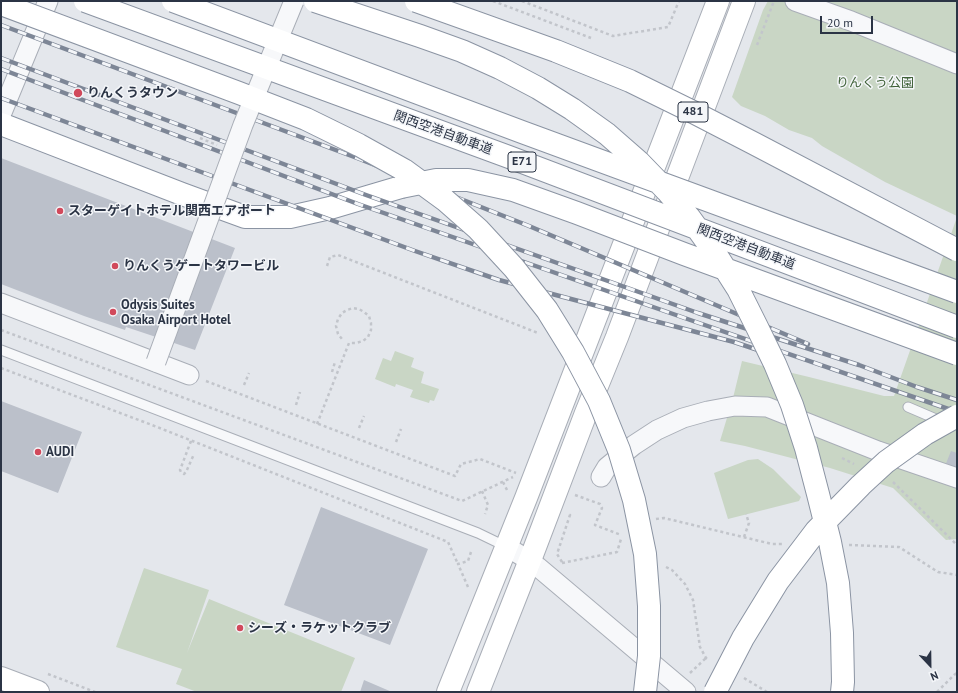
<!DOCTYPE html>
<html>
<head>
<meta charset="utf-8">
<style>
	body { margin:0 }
	#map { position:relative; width:958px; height:693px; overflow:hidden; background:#e4e7ec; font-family:"PT Sans",sans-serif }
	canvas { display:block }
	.frame { position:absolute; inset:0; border:2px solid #2b3445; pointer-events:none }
	.north { position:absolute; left:910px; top:645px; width:40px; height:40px; -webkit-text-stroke:3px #f4f6f9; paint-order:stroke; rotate:158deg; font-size:11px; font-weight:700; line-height:16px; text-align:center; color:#2b3445 }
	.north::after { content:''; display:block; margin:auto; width:14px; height:18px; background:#2b3445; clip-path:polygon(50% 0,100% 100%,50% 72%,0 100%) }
	.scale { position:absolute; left:820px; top:16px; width:53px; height:18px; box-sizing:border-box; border:2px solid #2b3445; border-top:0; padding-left:5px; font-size:12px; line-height:14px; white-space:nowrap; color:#2b3445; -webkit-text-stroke:3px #f4f6f9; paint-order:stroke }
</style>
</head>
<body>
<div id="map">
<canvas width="958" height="693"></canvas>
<div class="frame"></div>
<div class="north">N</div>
<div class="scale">20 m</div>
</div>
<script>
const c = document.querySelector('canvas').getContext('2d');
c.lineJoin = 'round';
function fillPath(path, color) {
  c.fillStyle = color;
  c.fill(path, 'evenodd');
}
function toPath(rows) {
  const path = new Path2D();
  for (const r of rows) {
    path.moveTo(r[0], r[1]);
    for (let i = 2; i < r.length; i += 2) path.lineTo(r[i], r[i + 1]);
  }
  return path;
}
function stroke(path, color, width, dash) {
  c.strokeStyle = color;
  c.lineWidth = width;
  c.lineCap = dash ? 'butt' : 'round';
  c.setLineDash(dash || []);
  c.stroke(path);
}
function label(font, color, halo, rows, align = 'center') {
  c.font = font + ' "PT Sans","Noto Sans JP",sans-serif';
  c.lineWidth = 3;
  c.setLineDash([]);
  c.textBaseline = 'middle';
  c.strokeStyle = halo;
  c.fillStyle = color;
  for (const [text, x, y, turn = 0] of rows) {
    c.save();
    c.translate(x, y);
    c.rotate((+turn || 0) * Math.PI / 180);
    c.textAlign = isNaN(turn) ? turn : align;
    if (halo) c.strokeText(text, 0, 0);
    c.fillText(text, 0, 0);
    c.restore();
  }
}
fillPath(toPath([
	[768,1,957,1,957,216,885,182,822,146,812,138,789,130,765,116,741,106,732,97,763,10],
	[957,217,957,539,946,540,893,488,830,468,745,446,720,441,733,398,742,361,809,377,884,396,894,396],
	[395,351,414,358,411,367,424,372,421,383,439,389,434,401,430,400,429,403,410,397,413,390,396,384,395,387,375,379,383,358,391,361],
	[758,459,773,469,801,497,799,501,728,519,714,473,748,460],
	[144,568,209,590,187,653,209,599,355,658,341,692,197,692,176,684,182,669,116,647]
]), '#c9d6c5');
fillPath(toPath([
	[1,158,235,248,195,350,126,327,125,330,84,316,1,284],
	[1,401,82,432,58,493,1,471],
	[951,451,957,453,957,475,943,471],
	[321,507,428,549,390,645,284,605],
	[364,680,392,692,360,692]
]), '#bbc0ca');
const lane = toPath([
	[1,350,478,533,507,547],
	[908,407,943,422]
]);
const street = toPath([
	[795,1,851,21,957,64],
	[1,115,48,1],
	[1,303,189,375],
	[601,477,607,467,634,445,657,430,683,418,708,411,735,406,767,407,878,451,957,478],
	[507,547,530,561,538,567,686,692]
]);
const secondary = toPath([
	[1,678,38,692],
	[448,692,526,498,718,1],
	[478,692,532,555,586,413,617,337,744,1]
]);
const highway = toPath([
	[1,124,182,194,245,217,290,217,330,208,401,187]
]);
stroke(lane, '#a9aeb7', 11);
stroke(street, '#a9aeb7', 21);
stroke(secondary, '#a9aeb7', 24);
stroke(highway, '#8b94a3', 24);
stroke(toPath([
	[493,1,591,38],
	[522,1,613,36,668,27,679,1],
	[757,45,774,1],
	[200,138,217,145],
	[327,266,330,257,338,255,538,333],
	[1,330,462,501,513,477],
	[1,368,152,425,448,542,458,564],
	[332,372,335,362],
	[206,381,455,476,461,464,480,459,516,473],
	[244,385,249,373],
	[296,405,300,392],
	[317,424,349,343,356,343,363,341,368,337,371,330,371,323,369,316,364,312,359,309,353,308,347,310,342,313,338,319,336,326,338,334,342,339],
	[359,428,364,416],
	[191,441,180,470,181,472,184,474,186,472,194,454],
	[396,442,401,429],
	[842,458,854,464],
	[503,482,507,490],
	[893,482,957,545],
	[482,491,488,505,485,514],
	[575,495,600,504,602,508,595,525,621,535],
	[656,519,664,518,772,544,782,544],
	[744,537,749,523,746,514],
	[849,545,899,547,938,572,957,575],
	[562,562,557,554,570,515,569,515],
	[562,563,617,552,621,539],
	[666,567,672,570,685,584,693,600,700,647,706,658,709,660],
	[468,587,458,564,468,561,471,552],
	[690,673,706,658],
	[48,674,95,692],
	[744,678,767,692],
	[937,692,954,675,957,673]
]), '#c2c5cb', 2.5, [3, 3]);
stroke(lane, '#f7f8fa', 9);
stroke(street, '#f7f8fa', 19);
stroke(secondary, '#fff', 22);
stroke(highway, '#fff', 22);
const rail = toPath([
	[1,25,357,158,529,226,808,344],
	[1,58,366,195,698,313,859,365,917,387,957,400],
	[1,69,358,204,696,322,957,412],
	[1,98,415,251,499,280,734,342,767,353]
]);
stroke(rail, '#7d8696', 4.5);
stroke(rail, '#f4f6f9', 3, [9]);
const streetBridge = toPath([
	[156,362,243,125,294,1]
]);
const highwayBridge = toPath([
	[85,1,509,157,957,327],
	[173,1,522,132,957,292],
	[315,1,420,36,462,51,500,68,538,88,572,109,607,134,639,162,667,191,689,217,715,253,738,289,757,327,775,364,792,405,806,448,818,494,830,542,838,583,842,633,843,682,842,692],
	[416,1,556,51,630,81,691,111,755,144,957,250],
	[1,4,239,93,306,119,359,145,404,170,445,200,478,229,514,268,547,310,573,352,599,401,619,450,634,500,645,554,649,606,649,656,645,692],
	[401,187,436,180,468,180,513,190,577,213,684,254,957,354],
	[715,692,743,638,778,581,816,531,861,485,886,462,925,434,957,416]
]);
stroke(streetBridge, '#a9aeb7', 21, []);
stroke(highwayBridge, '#8b94a3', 24, []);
stroke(streetBridge, '#f7f8fa', 19);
stroke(highwayBridge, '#fff', 22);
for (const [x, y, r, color] of [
	[78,93,5,"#d1495b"],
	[60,211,4,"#d1495b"],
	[115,266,4,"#d1495b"],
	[113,312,4,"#d1495b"],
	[38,452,4,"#d1495b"],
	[240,628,4,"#d1495b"]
]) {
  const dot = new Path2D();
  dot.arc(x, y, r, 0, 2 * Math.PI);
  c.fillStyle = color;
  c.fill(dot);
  stroke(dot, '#f4f6f9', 1.5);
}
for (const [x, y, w] of [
	[693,112,30],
	[522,162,28]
]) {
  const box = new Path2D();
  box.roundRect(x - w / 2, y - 10, w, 20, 3);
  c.fillStyle = '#f4f6f9';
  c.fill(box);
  stroke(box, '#2b3445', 1);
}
label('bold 12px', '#2b3445', null, [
	["481",693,112],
	["E71",522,162]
]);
label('13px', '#3f6138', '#f4f6f9', [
	["りんくう公園",875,83]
]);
label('bold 13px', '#2b3445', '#f4f6f9', [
	["りんくうタウン",87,93],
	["スターゲイトホテル関西エアポート",68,211],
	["りんくうゲートタワービル",123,266],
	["Odysis Suites",121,305],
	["Osaka Airport Hotel",121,320],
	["AUDI",46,452],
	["シーズ・ラケットクラブ",248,628]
], 'left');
label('13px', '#2b3445', '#f4f6f9', [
	["関西空港自動車道",443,133,20],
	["関西空港自動車道",746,247,21]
]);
</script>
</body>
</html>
